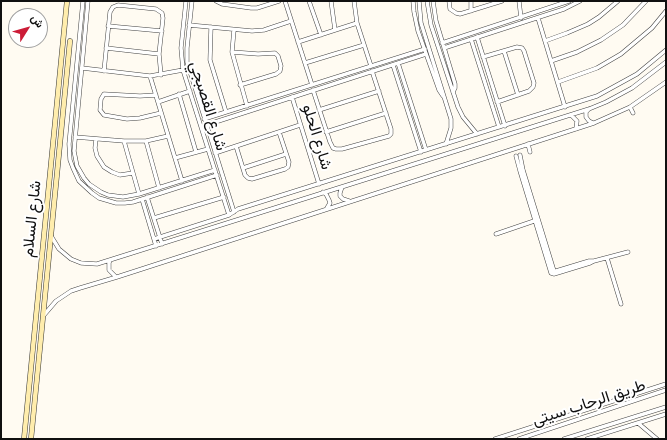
<!DOCTYPE html>
<html>
<head>
<meta charset="utf-8">
<style>
	body { margin:0 }
	#map { position:relative; width:667px; height:440px; overflow:hidden; background:#fffbf2; font-family:"Zilla Slab",Vazirmatn,serif }
	canvas { display:block }
	.frame { position:absolute; inset:0; border:2px solid #101010; pointer-events:none }
	.north { position:absolute; left:8px; top:8px; width:40px; height:40px; box-sizing:border-box; background:#fff; border:1px solid #9f9f9f; border-radius:50%; rotate:53deg; font-size:11px; font-weight:700; line-height:16px; text-align:center; color:#101010 }
	.north::after { content:''; display:block; margin:auto; width:14px; height:18px; background:#cc1c37; clip-path:polygon(50% 0,100% 100%,50% 72%,0 100%) }
</style>
</head>
<body>
<div id="map">
<canvas width="667" height="440"></canvas>
<div class="frame"></div>
<div class="north">ش</div>
</div>
<script>
const c = document.querySelector('canvas').getContext('2d');
c.lineJoin = 'round';
function toPath(rows) {
  const path = new Path2D();
  for (const r of rows) {
    path.moveTo(r[0], r[1]);
    for (let i = 2; i < r.length; i += 2) path.lineTo(r[i], r[i + 1]);
  }
  return path;
}
function stroke(path, color, width, dash) {
  c.strokeStyle = color;
  c.lineWidth = width;
  c.lineCap = dash ? 'butt' : 'round';
  c.setLineDash(dash || []);
  c.stroke(path);
}
function label(font, color, halo, rows, align = 'center') {
  c.font = font + ' "Zilla Slab",Vazirmatn,serif';
  c.lineWidth = 4;
  c.setLineDash([]);
  c.textBaseline = 'middle';
  c.strokeStyle = halo;
  c.fillStyle = color;
  for (const [text, x, y, turn = 0] of rows) {
    c.save();
    c.translate(x, y);
    c.rotate((+turn || 0) * Math.PI / 180);
    c.textAlign = isNaN(turn) ? turn : align;
    if (halo) c.strokeText(text, 0, 0);
    c.fillText(text, 0, 0);
    c.restore();
  }
}
const street = toPath([
	[83,1,69,144,70,160,73,168,79,181,92,193,99,198,116,203,125,203,133,202,217,175],
	[88,1,74,151,77,166,84,178,89,184,101,192,108,195,123,197,139,194,215,170],
	[186,1,181,48,183,70,229,215],
	[192,1,187,48,187,62,234,212],
	[216,1,222,4,251,8,257,8,279,1],
	[285,1,312,85],
	[309,1,321,35],
	[331,1,335,30],
	[354,1,357,23,371,66],
	[413,1,414,12,418,31,439,90,443,96],
	[419,1,421,23,451,119,451,128,446,144],
	[427,1,431,25,458,107,463,117,477,134],
	[433,1,436,21,455,84,455,88,453,92],
	[449,1,450,9,456,13,460,14,502,1],
	[519,1,521,18],
	[471,11,471,1],
	[538,18,565,107],
	[189,25,252,31,264,30,291,21],
	[108,26,162,31],
	[211,27,210,60,226,112],
	[234,30,232,52,247,106],
	[477,37,505,126],
	[471,39,499,127],
	[545,41,567,33,588,24,599,17,618,1],
	[298,42,357,23],
	[442,43,569,1],
	[106,48,159,54],
	[444,48,564,9,580,1],
	[504,51,518,95],
	[232,52,258,54,275,53,278,56,281,66,280,71,276,74,240,85],
	[483,57,517,47,522,48,524,51,534,83,533,87,529,91,497,102],
	[551,61,577,52,601,40,623,25,646,1],
	[305,63,364,45],
	[398,63,426,150],
	[393,65,421,152],
	[82,68,150,76,183,70],
	[104,71,110,12,113,7,118,5,156,9,162,13,163,18,159,54,161,75],
	[150,76,182,181],
	[558,82,597,68,621,54,652,28,666,11],
	[313,90,330,142,333,148,336,149,342,149,389,136,391,134,391,129,372,71],
	[179,94,196,152],
	[156,95,140,96,104,94,101,99,100,110,104,115,127,119,140,118,161,113],
	[292,97,319,184],
	[158,102,190,91],
	[630,107,633,113],
	[589,109,586,112,586,117,589,121,593,123],
	[319,110,379,91],
	[571,115,577,121,576,129],
	[204,119,425,49],
	[206,125,426,54],
	[326,132,386,113],
	[75,137,124,141,146,141,168,136],
	[96,139,95,148,97,156,104,167,112,172,120,175,133,173],
	[124,141,139,194],
	[146,141,159,188],
	[528,144,530,152],
	[236,146,245,175,248,178,252,179,285,169,288,167,289,162,279,132],
	[215,153,300,125],
	[520,155,523,170,554,271,556,271,589,261,594,261,628,252],
	[516,156,520,171,551,273,554,274,590,263,594,261],
	[175,158,208,149],
	[243,168,286,154],
	[342,187,340,193,340,196,343,199,349,201],
	[323,192,326,194,329,200,330,203,327,208],
	[147,197,162,244],
	[142,199,156,246],
	[154,218,224,197],
	[496,234,537,220],
	[51,236,59,249,71,259,81,263,97,264,589,109,606,102,632,88,666,62],
	[154,239,229,215,238,209,597,96,637,74,666,50],
	[607,258,621,304],
	[110,260,109,263,109,270,116,277],
	[44,315,56,301,71,291,80,288,117,277,594,123,630,107,666,82],
	[638,423,657,439],
	[495,439,666,384],
	[519,439,666,390],
	[564,439,666,407],
	[587,439,666,414]
]);
const secondary = toPath([
	[24,439,67,1],
	[31,439,70,41]
]);
stroke(street, '#434343', 4.5);
stroke(secondary, '#323232', 5.5);
stroke(street, '#fff', 3.5);
stroke(secondary, '#ffedad', 4.5);
label('16px', '#101010', '#fff', [
	["شارع القصبجي",208,106,73],
	["شارع الحلو",317,137,73],
	["شارع السلام",32,219,-84],
	["طريق الرحاب سيتى",589,403,-18]
]);
</script>
</body>
</html>
